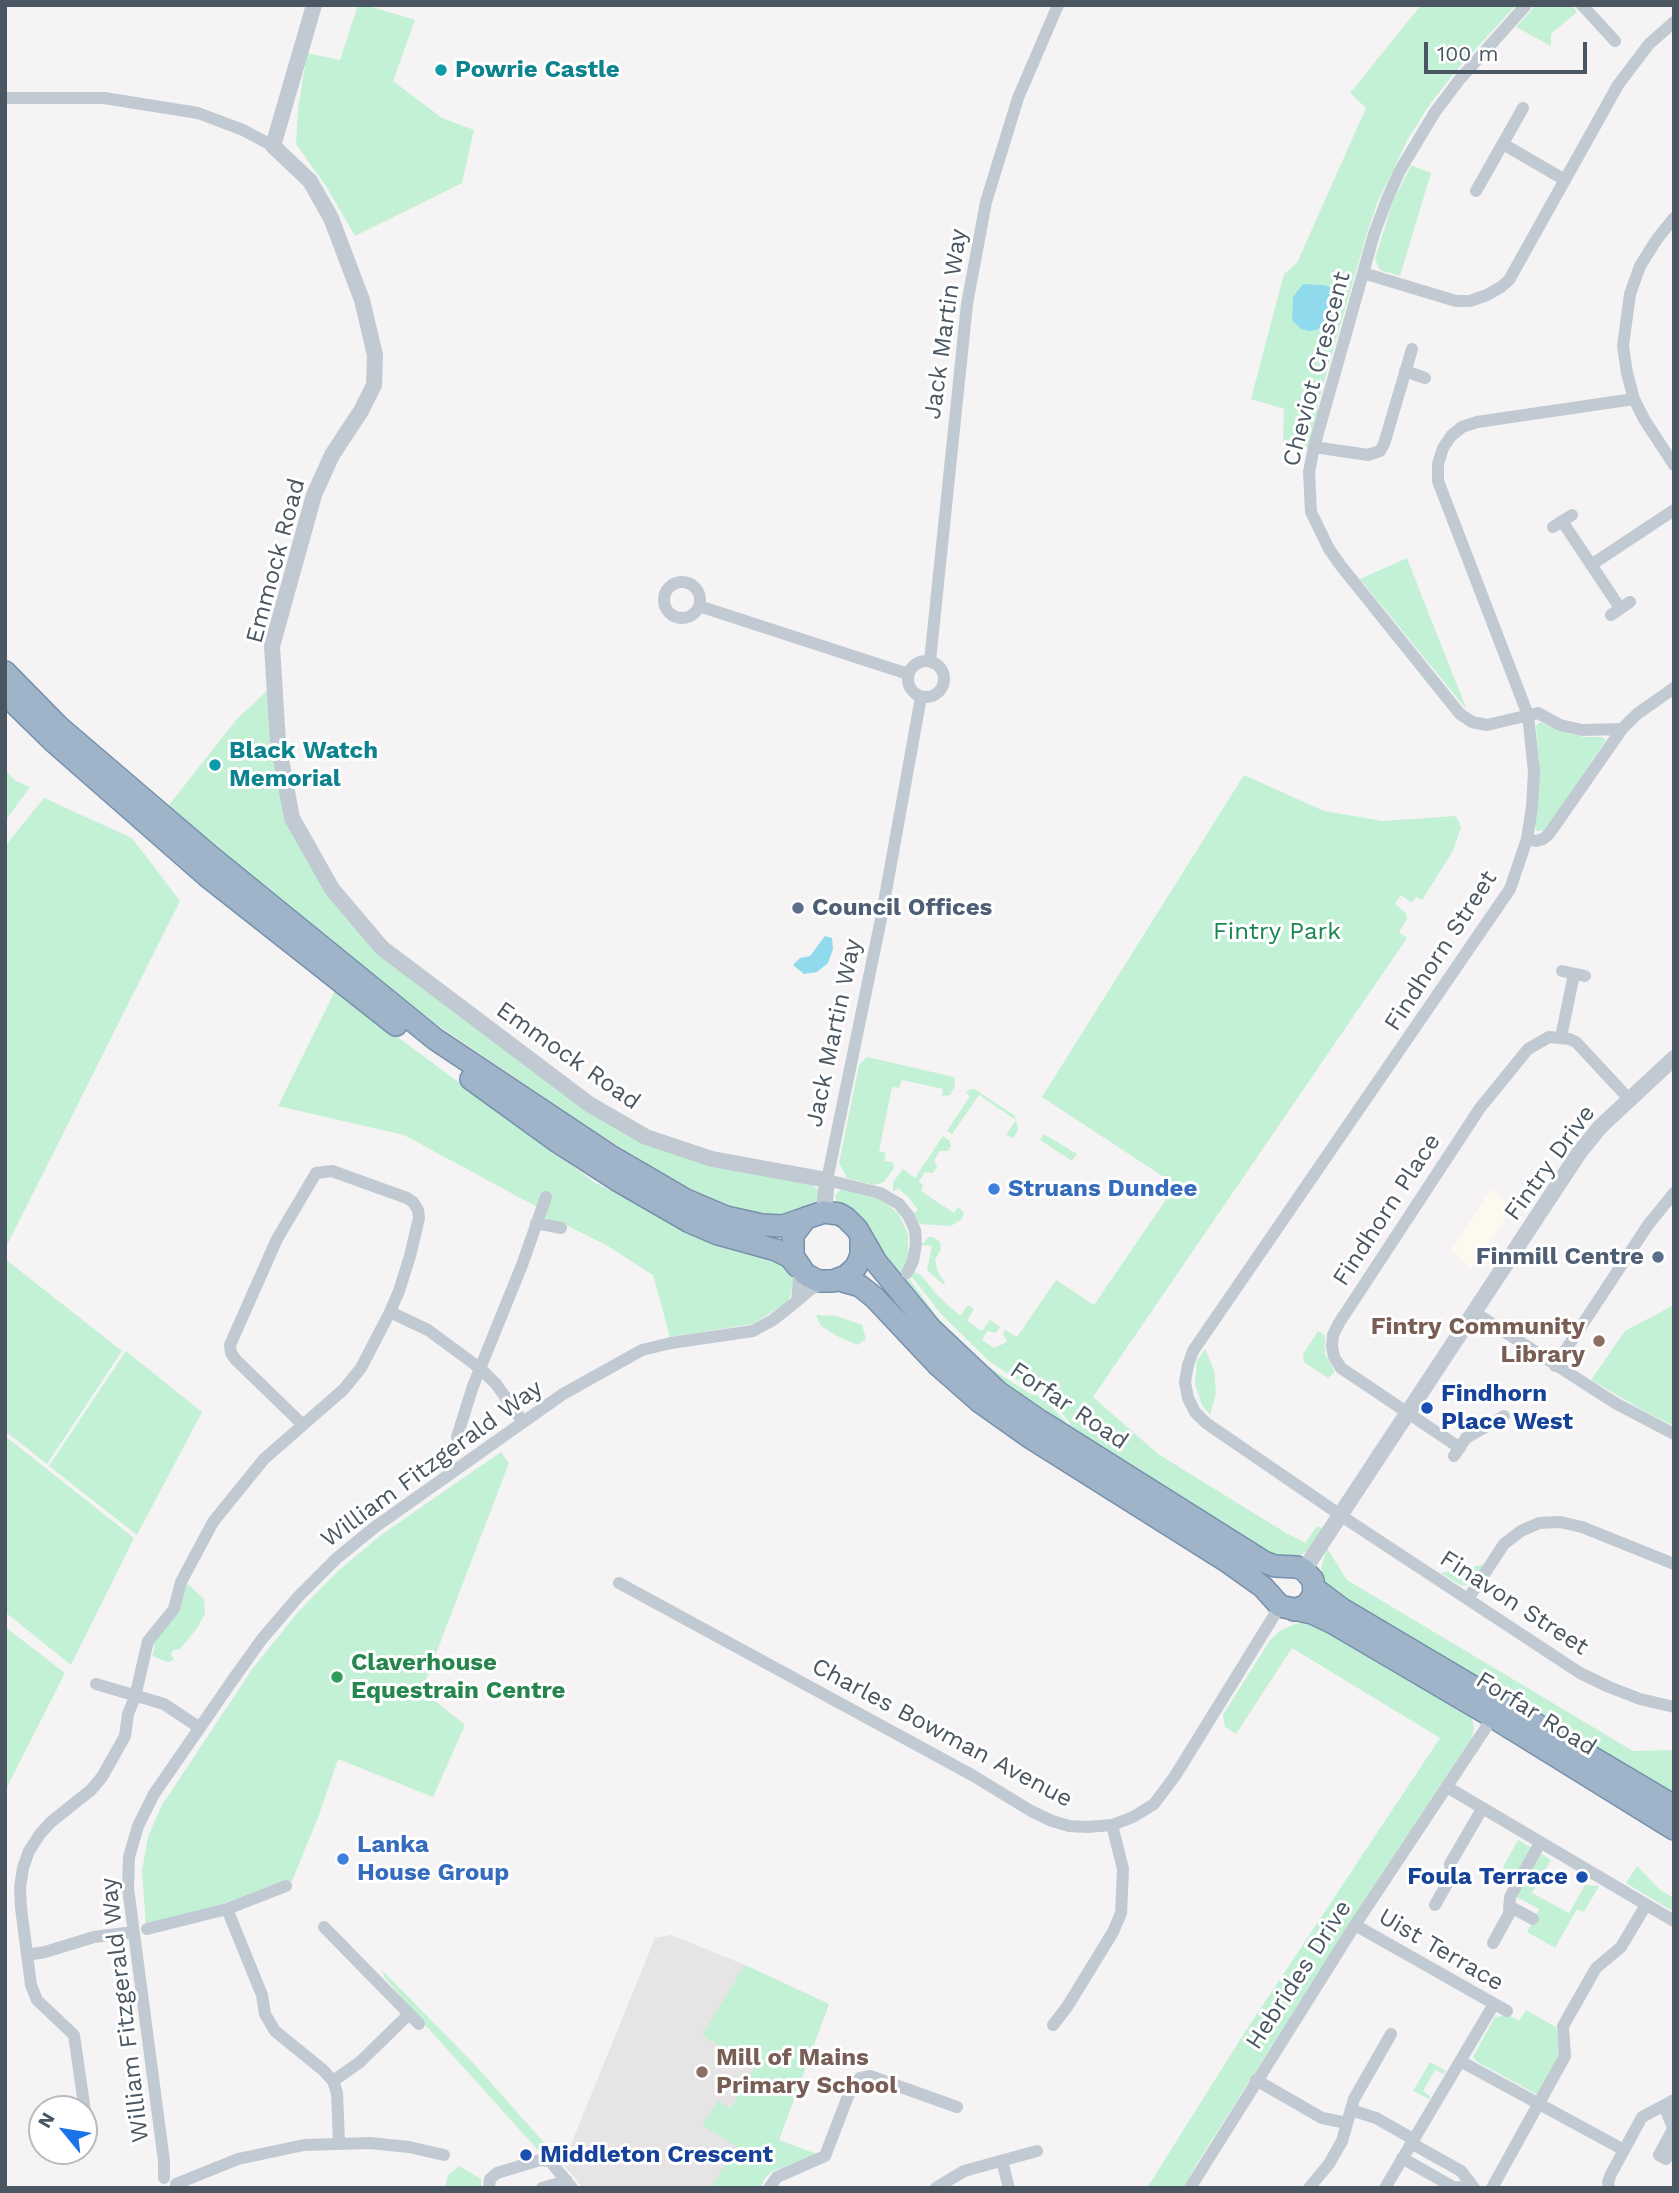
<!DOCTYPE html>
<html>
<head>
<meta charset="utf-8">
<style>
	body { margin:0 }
	#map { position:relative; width:1679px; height:2193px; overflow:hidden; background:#f5f3f3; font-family:"Work Sans",sans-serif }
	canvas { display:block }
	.frame { position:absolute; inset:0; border:7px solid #4a5661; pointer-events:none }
	.north { position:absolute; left:28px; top:2095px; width:70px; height:70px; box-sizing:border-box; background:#fff; border:2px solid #b7bbc0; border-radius:50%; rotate:300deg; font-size:19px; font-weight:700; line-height:28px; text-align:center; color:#4a5661 }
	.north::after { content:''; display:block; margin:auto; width:24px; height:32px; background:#1a73e8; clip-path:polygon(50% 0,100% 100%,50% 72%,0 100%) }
	.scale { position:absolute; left:1424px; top:42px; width:163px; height:32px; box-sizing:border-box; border:4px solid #4a5661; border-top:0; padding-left:9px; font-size:21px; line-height:24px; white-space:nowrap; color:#4a5661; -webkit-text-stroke:5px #fff; paint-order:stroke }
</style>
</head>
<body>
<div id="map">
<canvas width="1679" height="2193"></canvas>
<div class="frame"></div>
<div class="north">N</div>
<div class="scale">100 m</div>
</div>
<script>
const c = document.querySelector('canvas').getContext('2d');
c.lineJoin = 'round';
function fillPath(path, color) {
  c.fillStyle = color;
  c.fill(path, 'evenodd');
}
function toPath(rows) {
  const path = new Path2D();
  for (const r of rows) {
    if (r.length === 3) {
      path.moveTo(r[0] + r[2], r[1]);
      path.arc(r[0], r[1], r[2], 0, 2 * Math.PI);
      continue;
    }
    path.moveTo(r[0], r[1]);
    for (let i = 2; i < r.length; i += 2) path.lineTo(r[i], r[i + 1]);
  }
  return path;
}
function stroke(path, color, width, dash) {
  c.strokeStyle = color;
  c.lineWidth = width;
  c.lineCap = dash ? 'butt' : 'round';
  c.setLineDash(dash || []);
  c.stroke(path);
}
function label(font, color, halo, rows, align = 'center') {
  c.font = font + ' "Work Sans",sans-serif';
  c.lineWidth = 6;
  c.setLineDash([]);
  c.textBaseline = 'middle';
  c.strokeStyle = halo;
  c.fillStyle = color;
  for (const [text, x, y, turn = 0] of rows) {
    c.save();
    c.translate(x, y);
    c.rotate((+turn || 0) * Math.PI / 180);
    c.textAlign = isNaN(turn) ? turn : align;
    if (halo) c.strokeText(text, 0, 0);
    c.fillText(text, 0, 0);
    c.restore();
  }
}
fillPath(toPath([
	[1491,1189,1514,1205,1471,1269,1451,1250]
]), '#fdf9ef');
fillPath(toPath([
	[671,1935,745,1965,829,2004,761,2188,583,2188,563,2164,655,1938]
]), '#e6e4e5');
fillPath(toPath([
	[358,5,366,5,415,20,393,81,442,118,474,130,462,183,355,236,326,186,296,144,298,109,307,53,340,60],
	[1421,5,1516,5,1454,73,1428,107,1408,139,1378,201,1367,233,1318,403,1318,414,1309,448,1283,442,1284,409,1251,399,1284,274,1297,263,1366,108,1350,93],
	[1536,5,1572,5,1577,12,1551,34,1551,46,1516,27],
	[1411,165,1431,173,1400,276,1380,270,1375,259,1392,204],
	[1407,558,1434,627,1467,710,1360,579],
	[267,691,283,798,367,940,646,1141,812,1184,821,1193,819,1208,793,1218,735,1213,678,1183,594,1131,439,1026,281,904,169,805,237,719],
	[1540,722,1560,731,1584,737,1601,737,1605,739,1604,743,1545,831,1537,831,1534,825,1539,763,1536,726],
	[5,770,16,781,30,787,5,821],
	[1244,775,1324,811,1383,821,1456,816,1461,827,1453,851,1422,900,1416,897,1412,903,1401,895,1395,904,1406,913,1407,919,1399,932,1407,938,1093,1397,1158,1454,1286,1533,1305,1543,1317,1526,1323,1529,1310,1549,1299,1556,1284,1560,1250,1548,1156,1481,1124,1467,1018,1398,933,1322,837,1206,835,1196,841,1189,880,1199,898,1213,908,1234,908,1258,902,1269,938,1318,987,1366,1029,1393,1042,1397,1069,1425,1070,1423,1051,1400,1043,1394,1047,1389,1037,1390,1027,1386,990,1362,942,1315,912,1277,915,1272,922,1276,937,1295,960,1316,968,1305,974,1309,967,1321,982,1331,990,1320,1000,1327,996,1333,987,1331,982,1340,994,1348,1007,1342,1003,1333,1005,1330,1017,1337,1056,1280,1094,1305,1176,1185,1042,1097],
	[44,798,132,838,180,901,6,1247,5,846],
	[335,991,594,1182,697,1235,766,1255,789,1268,794,1283,788,1302,753,1324,670,1337,653,1275,606,1245,562,1223,549,1221,537,1207,404,1135,278,1106],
	[867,1057,954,1077,955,1086,950,1095,942,1096,943,1089,902,1080,899,1088,892,1087,879,1151,886,1153,884,1161,893,1162,894,1168,884,1182,874,1185,847,1178,839,1163,859,1065],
	[970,1089,974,1089,1014,1115,1016,1120,1018,1130,1013,1138,1006,1135,1016,1120,979,1095,952,1134,947,1131,970,1096,966,1093],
	[1044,1134,1077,1154,1072,1161,1040,1140],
	[943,1136,950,1141,951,1147,948,1151,940,1151,934,1160,937,1167,933,1173,925,1172,919,1181,923,1186,921,1191,954,1213,958,1207,964,1212,962,1219,951,1226,920,1224,913,1214,918,1210,910,1199,898,1188,893,1192,893,1182,903,1169,915,1178],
	[928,1237,933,1237,940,1242,941,1249,935,1260,938,1272,945,1283,944,1285,927,1270,932,1246,922,1245],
	[5,1259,122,1351,47,1464,5,1431],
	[1674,1305,1674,1426,1646,1412,1591,1380,1625,1331],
	[816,1315,837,1316,862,1325,866,1339,857,1345,839,1337,821,1326],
	[1318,1331,1325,1336,1325,1354,1335,1372,1328,1378,1304,1362,1303,1354],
	[1205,1349,1214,1370,1216,1393,1210,1415,1202,1405,1195,1384,1197,1361],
	[126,1351,202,1412,137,1535,49,1466],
	[5,1436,134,1538,71,1665,5,1612],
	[501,1452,509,1463,422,1690,465,1725,433,1797,338,1759,319,1815,292,1881,286,1886,146,1925,142,1871,148,1837,162,1805,253,1668,297,1613,337,1572,381,1535],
	[1327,1548,1347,1580,1633,1751,1674,1750,1674,1798,1638,1776,1640,1771,1629,1769,1339,1600,1323,1584,1321,1568],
	[1481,1565,1484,1566,1473,1581,1467,1585,1460,1585,1441,1573],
	[186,1582,204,1599,205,1613,198,1627,180,1649,173,1650,171,1654,174,1660,168,1662,152,1656,155,1647,152,1643],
	[1303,1622,1313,1623,1471,1715,1474,1727,1472,1738,1351,1921,1196,2165,1184,2188,1147,2188,1245,2032,1440,1738,1292,1648,1236,1734,1225,1727,1223,1715,1270,1640,1280,1631,1292,1625],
	[5,1627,65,1673,5,1791],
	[1518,1840,1532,1848,1516,1875,1503,1867],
	[1540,1853,1551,1860,1532,1893,1569,1913,1585,1885,1599,1886,1584,1912,1577,1909,1555,1948,1527,1932,1539,1909,1515,1896],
	[1637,1866,1660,1890,1674,1898,1674,1912,1626,1883],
	[745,1965,829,2004,779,2140,817,2154,773,2171,764,2179,761,2188,711,2188,736,2146,702,2125,718,2101,731,2108,755,2067,702,2035],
	[382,1970,475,2065,556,2156,538,2150,428,2028,385,1978],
	[1526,2010,1556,2027,1560,2053,1538,2095,1476,2061,1473,2057,1495,2017,1509,2015,1519,2021],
	[1430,2062,1446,2071,1443,2074,1435,2070,1423,2091,1430,2096,1429,2099,1413,2091],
	[459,2166,481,2179,481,2188,445,2188,448,2175]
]), '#c3f1d5');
fillPath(toPath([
	[1303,284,1324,285,1332,288,1336,294,1330,324,1327,328,1309,331,1301,329,1292,320,1293,297],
	[825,936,832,938,833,949,828,963,817,972,804,974,793,965,800,958,810,956]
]), '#90daee');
const trunk = toPath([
	[5,672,58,726,210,856,435,1039,609,1155,686,1200,726,1217,762,1225,783,1226,806,1218],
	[5,694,54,742,207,876,396,1025],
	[471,1079,558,1142,617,1180,690,1222,718,1234,776,1250,790,1257,797,1266],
	[861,1236,861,1255,856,1267,846,1276,833,1281,818,1281,805,1274,793,1256,793,1235,806,1218,824,1212,839,1214,846,1218,857,1229,876,1262,931,1329,998,1392,1040,1421,1264,1562,1275,1566,1297,1567,1304,1570,1313,1580,1314,1594,1307,1605,1294,1610],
	[839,1280,860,1286,875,1298,938,1365,980,1402,1028,1436,1225,1560,1263,1587,1280,1606,1312,1613,1333,1623,1493,1717,1674,1829],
	[1314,1588,1342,1609,1674,1806]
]);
stroke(trunk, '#7690ad', 24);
stroke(toPath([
	[1526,5,1460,79,1435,112,1399,172,1386,202,1374,234,1314,447,1309,472,1311,512,1329,549,1341,566,1460,714,1472,722,1487,725,1538,713,1560,725,1582,730,1622,729],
	[1582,5,1615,41],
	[5,98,104,98,198,113,243,130,273,146],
	[1503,144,1565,180],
	[1476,191,1523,108],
	[1674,218,1657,239,1640,266,1630,294,1623,346,1627,373,1634,399,1644,419,1674,465],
	[1363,273,1456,301,1470,301,1487,295,1501,287,1509,280,1618,85,1649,44,1674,22],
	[1405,371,1425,378],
	[1634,399,1477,422,1462,427,1451,436,1443,448,1438,464,1438,481,1528,715,1534,772,1532,807,1527,839,1510,889,1193,1351,1188,1365,1185,1382,1188,1398,1195,1412,1206,1423,1352,1523,1580,1673,1609,1687,1640,1699,1674,1707],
	[1314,447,1368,455,1380,451,1384,444,1412,349],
	[1562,521,1620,608],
	[1553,527,1572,515],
	[1591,565,1674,510],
	[682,600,18],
	[699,606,908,674],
	[1611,615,1630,602],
	[926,679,18],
	[930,661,967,304,986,202,1018,98,1058,5],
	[1527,839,1536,841,1543,839,1549,834,1622,729,1637,714,1674,688],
	[1562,971,1585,976],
	[1561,1037,1574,974],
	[536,1223,561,1228],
	[800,1269,797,1301,811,1289,826,1282],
	[907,1273,913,1261,916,1244,915,1230,908,1215,899,1204,880,1193,827,1180,881,919,921,697],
	[1474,1312,1615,1403,1674,1434],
	[1555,1366,1648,1225,1674,1193],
	[303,1425,236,1360,231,1353,230,1345,277,1239,316,1173,332,1171,407,1198,413,1202,418,1210,419,1218,410,1256,399,1291,390,1312],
	[457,1437,473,1386,522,1265,546,1197],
	[1460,1448,1341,1368,1334,1357,1332,1346,1333,1335,1339,1323,1480,1108,1528,1049,1549,1037,1569,1039,1576,1042,1629,1099],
	[1454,1456,1466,1438,1504,1416],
	[619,1583,972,1775,1031,1811,1052,1821,1069,1826,1087,1827,1112,1825,1133,1817,1154,1804,1175,1776,1280,1606],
	[1468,1599,1504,1544,1521,1531,1539,1523,1560,1522,1582,1527,1674,1564],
	[96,1684,164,1704,200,1728],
	[1447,1787,1674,1921],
	[1435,1905,1452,1875,1450,1864,1482,1809],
	[1509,1906,1533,1919],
	[227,1909,262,1995,265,2014,275,2031,323,2070,333,2081,337,2093,339,2142],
	[1355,1925,1507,2011],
	[324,1927,419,2024],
	[147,1929,227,1909,286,1886],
	[1493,1943,1509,1914,1510,1897,1540,1843],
	[27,1955,45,1952,94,1937,133,1932],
	[1053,2025,1067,2007,1113,1932,1121,1913,1123,1869,1112,1825],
	[1460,2061,1624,2150],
	[1256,2080,1322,2118,1347,2123],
	[333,2081,360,2062,409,2014],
	[1664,2106,1674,2130],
	[1351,2110,1376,2118,1413,2139],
	[1673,2129,1659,2155,1666,2159,1674,2145],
	[89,2139,74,2035,37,2000,31,1985,21,1908,20,1887,23,1868,29,1851,40,1834,51,1822,91,1790,102,1777,125,1736,128,1714,135,1697,148,1641,174,1609,181,1582,213,1522,264,1459,343,1390,361,1368,390,1312,428,1330,481,1369,496,1384,523,1422],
	[1411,2143,1461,2171,1474,2188],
	[1402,2158,1453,2187,1470,2188],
	[1002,2161,1009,2188],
	[164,2178,164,2161,128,1888,129,1857,138,1826,154,1794,232,1681,262,1639,298,1597,337,1558,375,1527,563,1394,642,1350,671,1343,753,1331,773,1320,797,1301],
	[176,2184,238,2159,304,2145,370,2143,409,2147,444,2155],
	[489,2188,490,2179,497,2173,540,2160,550,2161,572,2188],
	[542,2188,567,2181],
	[769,2188,777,2177,825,2156,852,2086,860,2078,870,2076,957,2107],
	[936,2188,964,2171,1037,2151],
	[1190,2188,1355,1925,1493,1717],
	[1309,2188,1329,2164,1342,2141,1354,2099,1391,2034],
	[1385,2188,1494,2004],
	[1492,2188,1565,2056,1563,2026,1596,1968,1621,1947,1646,1905],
	[1609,2188,1608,2182,1611,2174,1642,2117,1674,2100]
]), '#c1cad2', 12);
stroke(toPath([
	[314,5,273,146,310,181,331,218,362,300,375,355,374,385,361,411,332,455,314,495,272,646,278,743,292,818,332,889,382,948,589,1104,646,1137,712,1159,827,1180,824,1212],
	[1304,1570,1579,1153,1600,1127,1674,1058]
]), '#c1cad2', 16);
stroke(trunk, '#9fb4c9', 21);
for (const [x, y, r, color] of [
	[441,70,7,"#0f9aa8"],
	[215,765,7,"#0f9aa8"],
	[798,908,7,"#5c6f8a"],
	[994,1189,7,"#3f7fe0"],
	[1658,1257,7,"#5c6f8a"],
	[1599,1341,7,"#8d6e63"],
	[1427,1408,7,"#1a4fb4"],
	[337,1677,7,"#2e9e5b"],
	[343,1859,7,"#3f7fe0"],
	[1582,1877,7,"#1a4fb4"],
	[702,2072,7,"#8d6e63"],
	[526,2155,7,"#1a4fb4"]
]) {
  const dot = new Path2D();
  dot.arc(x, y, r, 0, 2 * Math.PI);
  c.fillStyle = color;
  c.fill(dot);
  stroke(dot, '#fff', 2.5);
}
label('bold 24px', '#0d838f', '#fff', [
	["Powrie Castle",455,70],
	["Black Watch",229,751],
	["Memorial",229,779]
], 'left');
label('24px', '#4a5661', '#fff', [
	["Jack Martin Way",946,324,-82],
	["Cheviot Crescent",1317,369,-75],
	["Emmock Road",276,561,-75],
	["Findhorn Street",1441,951,-57],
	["Jack Martin Way",834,1033,-78],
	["Emmock Road",568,1056,35],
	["Fintry Drive",1550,1163,-54],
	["Findhorn Place",1387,1210,-57],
	["Forfar Road",1069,1406,34],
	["William Fitzgerald Way",432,1464,-36],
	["Finavon Street",1514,1603,33],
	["Forfar Road",1536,1714,32],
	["Charles Bowman Avenue",942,1733,28],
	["Uist Terrace",1441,1950,30],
	["Hebrides Drive",1299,1975,-57],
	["William Fitzgerald Way",125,2010,-97]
]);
label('bold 24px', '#4e5e75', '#fff', [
	["Council Offices",812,908],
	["Finmill Centre",1644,1257,"right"]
], 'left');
label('24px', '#17864f', '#fff', [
	["Fintry Park",1277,932]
]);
label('bold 24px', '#366cbe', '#fff', [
	["Struans Dundee",1008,1189],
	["Lanka",357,1845],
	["House Group",357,1873]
], 'left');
label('bold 24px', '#785e54', '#fff', [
	["Fintry Community",1585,1327],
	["Library",1585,1355],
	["Mill of Mains",716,2058,"left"],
	["Primary School",716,2086,"left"]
], 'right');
label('bold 24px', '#164399', '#fff', [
	["Findhorn",1441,1394],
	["Place West",1441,1422],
	["Foula Terrace",1568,1877,"right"],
	["Middleton Crescent",540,2155]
], 'left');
label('bold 24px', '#27864d', '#fff', [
	["Claverhouse",351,1663],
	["Equestrain Centre",351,1691]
], 'left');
</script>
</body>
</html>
